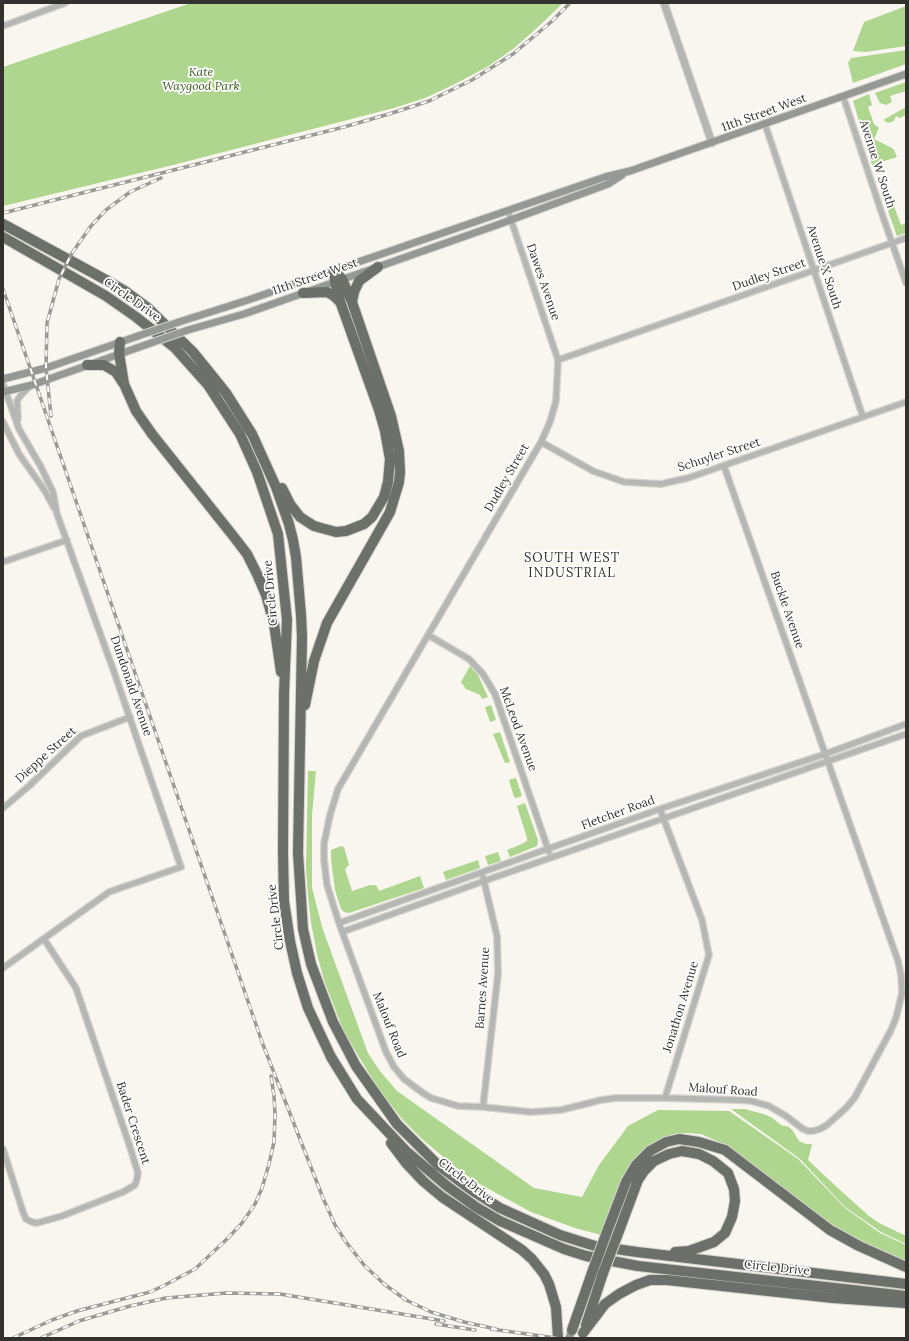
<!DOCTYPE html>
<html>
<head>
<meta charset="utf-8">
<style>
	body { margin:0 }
	#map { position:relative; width:909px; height:1341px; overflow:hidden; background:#f9f6ef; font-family:Lora,serif }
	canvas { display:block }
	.frame { position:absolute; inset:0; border:4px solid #32312e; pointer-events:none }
</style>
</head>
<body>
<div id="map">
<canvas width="909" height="1341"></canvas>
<div class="frame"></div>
</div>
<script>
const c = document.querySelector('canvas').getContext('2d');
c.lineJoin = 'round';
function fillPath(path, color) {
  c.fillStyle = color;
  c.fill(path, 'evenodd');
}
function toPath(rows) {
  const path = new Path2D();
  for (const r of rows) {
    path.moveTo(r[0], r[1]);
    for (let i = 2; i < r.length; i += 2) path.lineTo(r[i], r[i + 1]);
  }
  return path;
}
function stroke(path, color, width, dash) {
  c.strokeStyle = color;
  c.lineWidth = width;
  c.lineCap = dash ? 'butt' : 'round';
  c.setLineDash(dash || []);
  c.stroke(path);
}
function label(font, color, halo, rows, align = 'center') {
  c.font = font + ' Lora,serif';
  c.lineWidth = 3.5;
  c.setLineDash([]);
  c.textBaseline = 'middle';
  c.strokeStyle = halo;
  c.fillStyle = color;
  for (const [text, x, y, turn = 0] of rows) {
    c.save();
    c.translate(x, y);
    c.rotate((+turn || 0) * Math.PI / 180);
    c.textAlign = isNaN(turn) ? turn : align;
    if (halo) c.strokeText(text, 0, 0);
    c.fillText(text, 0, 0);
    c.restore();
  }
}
fillPath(toPath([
	[191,3,563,3,537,28,513,49,487,67,455,84,425,98,394,108,173,165,3,206,3,67],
	[906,6,906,46,866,52,853,51,864,22],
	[906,50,906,64,853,83,848,63,851,58],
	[906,82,906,91,890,96,892,102,886,105,880,103,875,93],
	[869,94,872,105,868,107,874,124,879,128,874,139,892,148,894,150,897,157,872,165,853,101],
	[906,107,906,115,900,118,896,116,894,121,888,123,883,120],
	[894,206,901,225,906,223,906,233,897,236,887,208],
	[470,666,478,675,488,697,482,699,480,695,466,689,461,682],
	[491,705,496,720,490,722,485,707],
	[500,732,510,762,505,763,493,734],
	[308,771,316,771,312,815,312,888,323,930,368,1053,379,1070,397,1091,534,1188,582,1197,599,1165,628,1126,658,1110,729,1111,798,1159,845,1208,880,1233,906,1245,906,1263,874,1248,830,1223,733,1150,721,1143,701,1134,687,1133,673,1134,660,1139,645,1148,631,1163,621,1179,601,1235,575,1228,531,1212,474,1181,448,1161,422,1139,403,1120,387,1100,373,1080,344,1032,324,980,317,954,311,923,308,896,306,869],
	[515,778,516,778,522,796,516,798,514,797,509,780],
	[525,803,538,840,537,846,510,857,507,850,522,844,527,841,527,838,517,806],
	[341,846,344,847,349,865,345,869,352,891,370,885,376,885,379,891,420,876,424,888,349,913,344,912,341,909,335,890,331,859,331,850],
	[498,852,501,861,488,865,485,856],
	[478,860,480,868,446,880,443,872],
	[731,1109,745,1109,763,1114,771,1117,781,1125,789,1127,793,1131,799,1141,806,1144,812,1144,808,1160,840,1190,869,1216,879,1223,906,1236,906,1244,881,1232,845,1207,800,1159]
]), '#aed68e');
const minor = toPath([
	[3,26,65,3],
	[843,96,880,208,906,283],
	[765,124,863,417],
	[508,211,558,360,556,401,550,422,541,442,338,789,330,815,324,844,324,860,327,885,339,923,386,1052,394,1067,404,1079,423,1093,431,1098,458,1106,483,1107,531,1112,561,1110,601,1100,616,1098,665,1098,739,1100,751,1101,769,1106,786,1116,803,1129,808,1131,813,1131,820,1129,827,1125,847,1107,855,1097,891,1030,896,1018,902,993,901,975,898,961,724,466],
	[558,360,906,238],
	[3,384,19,429,41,467,53,492,57,514,113,669,181,867,109,892,3,968],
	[18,419,17,401,21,395,31,385],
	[3,422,19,454,45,491,54,508],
	[541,442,593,471,624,482,661,484,688,478,906,402],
	[3,562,67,540],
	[428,635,469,659,483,674,495,694,549,852],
	[3,808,29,786,81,736,130,717],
	[660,809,702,920,709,955,665,1098],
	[339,923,660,809,825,754,906,724],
	[342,932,484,881,906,734],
	[483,1107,498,974,497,936,483,877],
	[3,1149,23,1212,26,1219,32,1222,37,1223,62,1216,123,1192,135,1185,137,1179,138,1173,129,1144,76,988,44,939]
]);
const tertiary = toPath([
	[664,3,712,143]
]);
const secondary = toPath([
	[179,322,248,300,605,177,630,171,906,74],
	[188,330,244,314,497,225,608,184,622,175],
	[3,379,46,368,138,336],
	[3,392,32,385,148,344],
	[569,1338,572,1330]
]);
const motorway = toPath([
	[3,224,106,280,125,291,148,308,193,352,226,393,252,434,276,487,289,524,293,540,296,557,301,615,302,637,298,853,303,929,311,964,333,1022,356,1066,397,1124,438,1165,473,1191,500,1208,560,1235,595,1246,637,1252,906,1284],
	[3,237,106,296,136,317,174,347,208,385,240,434,257,472,278,534,287,620,284,694,283,852,284,901,290,941,297,973,308,1008,331,1057,357,1099,406,1151,447,1186,476,1207,500,1221,564,1249,586,1256,638,1266,906,1296],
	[303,293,327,292,334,296,340,302],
	[352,302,354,292,359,281,378,267],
	[120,342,119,353,124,384,136,411,152,434,234,537,247,554,257,574,266,595,274,624,281,672],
	[87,365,104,365,116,372,123,383],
	[282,488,290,504,300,517,314,526,336,532,346,531,364,524,372,517,384,497,388,482,390,459,385,431,379,410,341,304,335,282,334,270],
	[305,705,314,661,327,623,390,512,399,482,400,472,399,451,391,416,352,302,342,279,334,270],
	[391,1143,406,1163,424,1182,442,1197,522,1250,532,1259,544,1274,549,1284,556,1307,558,1338],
	[608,1229,626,1182,636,1165,650,1151,666,1142,679,1139,699,1142,725,1150,830,1230,859,1246,906,1267],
	[619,1231,638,1180,644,1171,654,1161,669,1154,682,1151,699,1154,713,1161,728,1173,734,1189,735,1201,732,1217,725,1233,714,1242,689,1251,675,1252],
	[586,1325,603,1273],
	[572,1330,593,1270],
	[583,1333,605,1304,619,1294,636,1285,650,1280,667,1280,833,1298,905,1303]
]);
stroke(minor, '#d5d3cc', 8);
stroke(tertiary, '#d5d3cc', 9);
stroke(secondary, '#d5d3cc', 9);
stroke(motorway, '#d5d3cc', 12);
stroke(minor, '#b5b7b5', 5.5);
stroke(tertiary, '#b5b7b5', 7);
stroke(secondary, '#959995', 7);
stroke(motorway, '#6b706b', 10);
const rail = toPath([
	[3,213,344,127,389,114,429,101,472,80,513,54,551,22,570,3],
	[3,289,262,1042,323,1198,335,1225,346,1242,364,1265,384,1284,406,1300,431,1312,464,1322,496,1329],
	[51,416,46,368,47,323,59,279,72,253,91,226,106,210,130,192,161,178],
	[436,1324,475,1330],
	[491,1329,556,1338],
	[13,1338,52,1320,77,1311,150,1292,163,1286,195,1269,227,1239,242,1223,255,1204,262,1188,269,1164,274,1142,275,1114,274,1096,271,1076],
	[41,1338,79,1321,130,1306,166,1298,226,1293,280,1294,444,1321]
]);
stroke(rail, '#9c9a95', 3.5);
stroke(rail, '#fff', 2, [6]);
const secondaryBridge = toPath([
	[138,336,179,322],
	[148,344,188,330]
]);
const motorwayBridge = toPath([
	[593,1270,608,1229],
	[603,1273,619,1231]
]);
stroke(secondaryBridge, '#d5d3cc', 9, []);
stroke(motorwayBridge, '#d5d3cc', 12, []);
stroke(secondaryBridge, '#959995', 7);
stroke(motorwayBridge, '#6b706b', 10);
label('italic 12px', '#3a571b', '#fff', [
	["Kate",201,73],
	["Waygood Park",201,87]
]);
label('12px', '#32312e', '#fff', [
	["11th Street West",764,113,-20],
	["Avenue W South",877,164,72],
	["Avenue X South",824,267,72],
	["Dudley Street",769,275,-19],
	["11th Street West",315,277,-19],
	["Dawes Avenue",543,282,71],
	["Circle Drive",132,300,35],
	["Schuyler Street",719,455,-18],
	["Dudley Street",507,478,-60],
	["Circle Drive",271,593,-95],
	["Buckle Avenue",787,610,71],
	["Dundonald Avenue",131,686,71],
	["McLeod Avenue",518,729,70],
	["Dieppe Street",46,755,-42],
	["Fletcher Road",618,813,-20],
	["Circle Drive",276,917,-97],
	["Barnes Avenue",483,988,-86],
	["Jonathon Avenue",681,1007,-73],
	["Malouf Road",389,1025,68],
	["Malouf Road",723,1090,4],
	["Bader Crescent",133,1123,72],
	["Circle Drive",466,1181,37],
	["Circle Drive",777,1268,6]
]);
c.letterSpacing = '1px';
label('13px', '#32312e', '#fff', [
	["SOUTH WEST",572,558],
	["INDUSTRIAL",572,573]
]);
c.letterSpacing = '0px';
</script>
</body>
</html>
